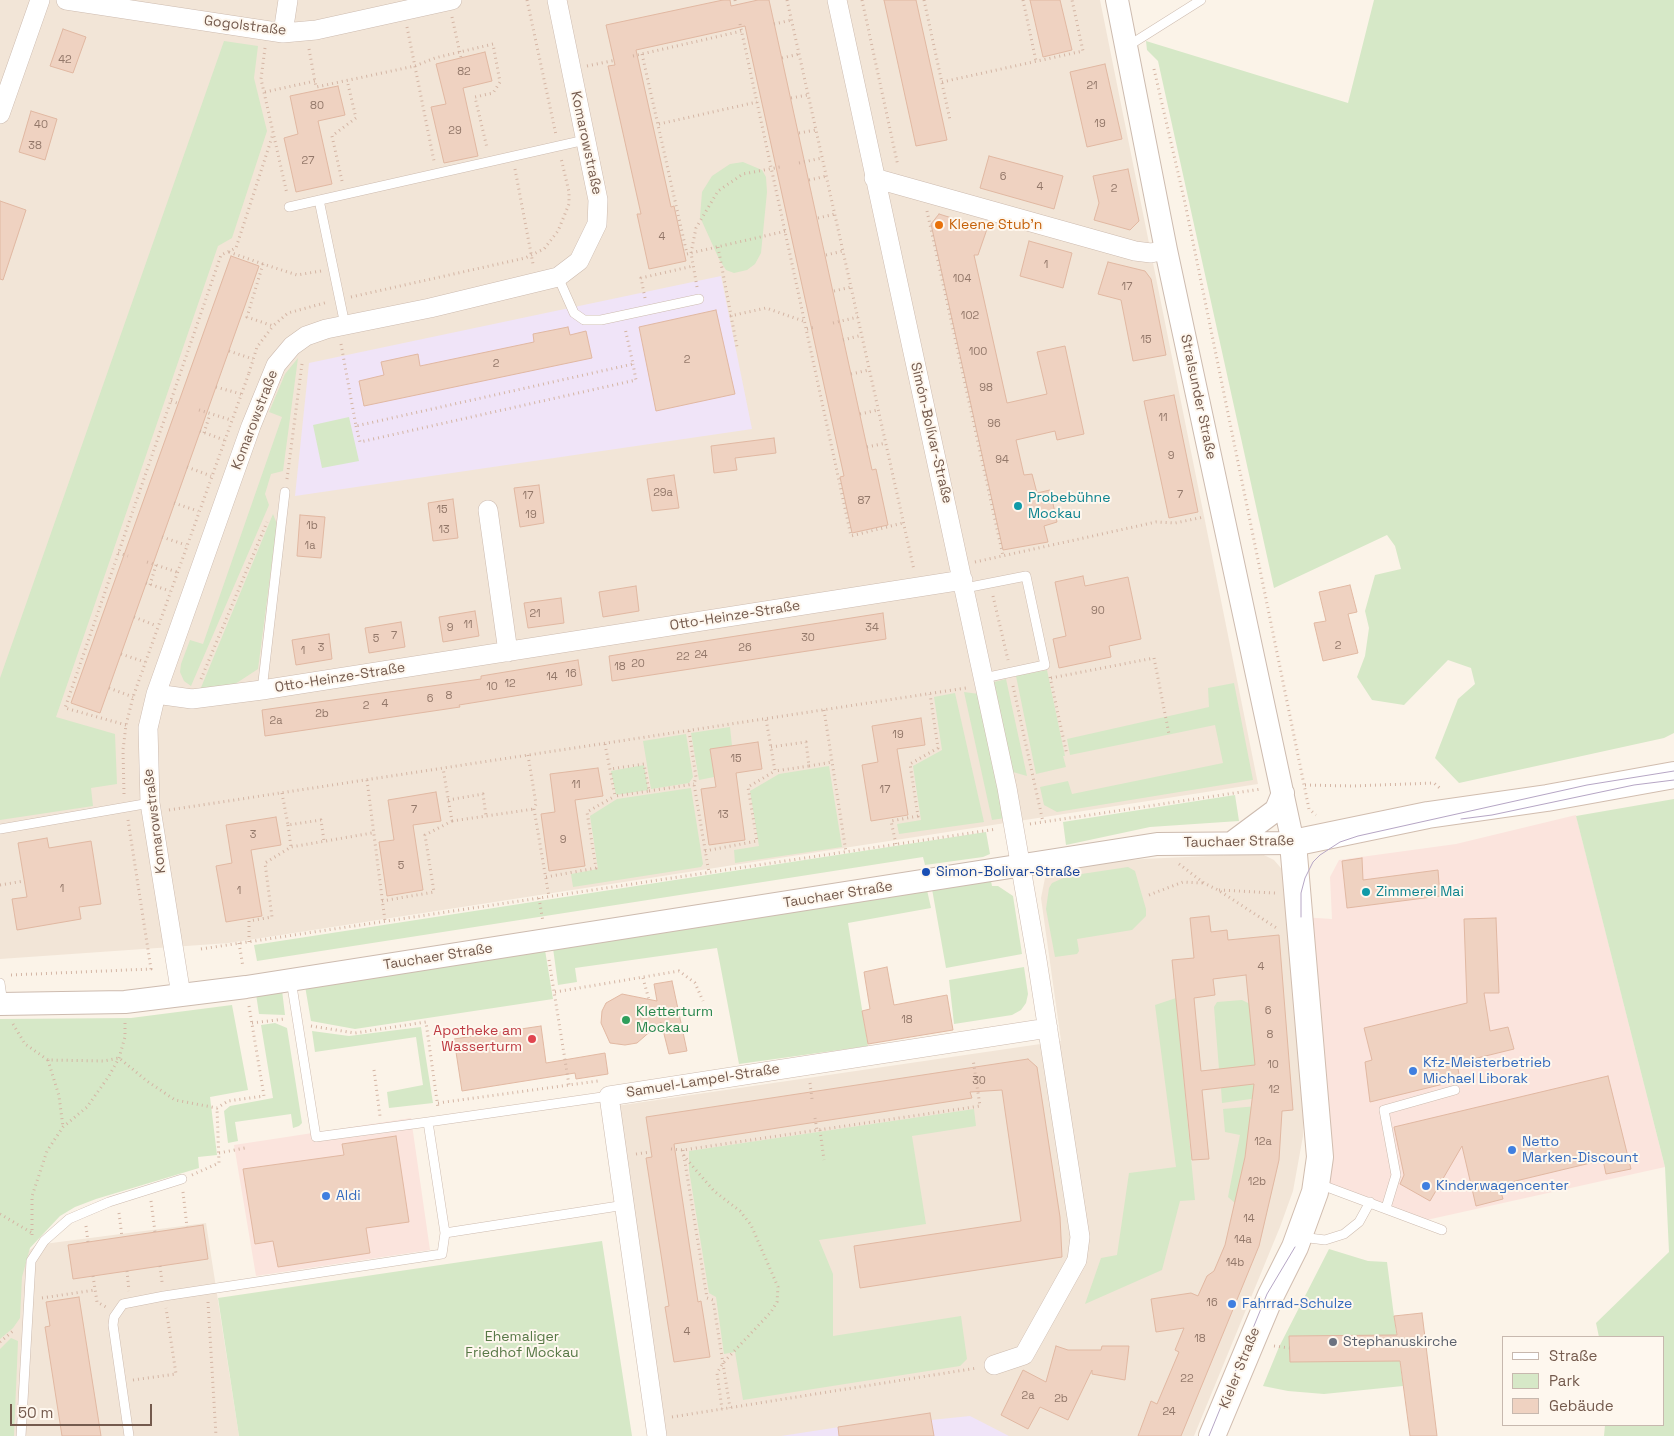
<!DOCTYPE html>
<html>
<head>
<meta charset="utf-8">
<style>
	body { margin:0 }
	#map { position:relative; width:1674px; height:1436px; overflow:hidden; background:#fbf3e8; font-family:"Space Grotesk",sans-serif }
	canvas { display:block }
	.legend { position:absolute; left:1502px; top:1336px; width:162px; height:90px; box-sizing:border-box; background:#fef7ee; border:1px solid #c7b8ae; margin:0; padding:6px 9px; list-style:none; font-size:15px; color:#745a4d }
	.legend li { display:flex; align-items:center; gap:10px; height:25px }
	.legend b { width:25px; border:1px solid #c7b8ae }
	.scale { position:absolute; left:10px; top:1404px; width:142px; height:22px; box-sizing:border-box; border:2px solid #745a4d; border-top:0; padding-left:6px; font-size:15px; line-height:18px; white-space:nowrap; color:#745a4d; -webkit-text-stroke:4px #fef7ee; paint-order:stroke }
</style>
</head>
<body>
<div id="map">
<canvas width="1674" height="1436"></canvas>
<ul class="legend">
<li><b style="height:6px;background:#fff"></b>Straße</li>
<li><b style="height:14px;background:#d6e8c7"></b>Park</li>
<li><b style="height:14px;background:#efd2c1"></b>Gebäude</li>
</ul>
<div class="scale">50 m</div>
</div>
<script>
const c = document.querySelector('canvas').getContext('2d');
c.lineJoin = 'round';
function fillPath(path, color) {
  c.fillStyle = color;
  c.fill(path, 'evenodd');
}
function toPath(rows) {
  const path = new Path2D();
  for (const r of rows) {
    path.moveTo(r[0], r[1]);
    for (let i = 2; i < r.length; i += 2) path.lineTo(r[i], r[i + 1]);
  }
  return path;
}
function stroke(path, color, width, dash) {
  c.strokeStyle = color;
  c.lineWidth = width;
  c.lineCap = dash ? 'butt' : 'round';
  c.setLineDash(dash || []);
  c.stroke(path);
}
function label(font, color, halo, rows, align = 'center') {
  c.font = font + ' "Space Grotesk",sans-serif';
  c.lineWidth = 4;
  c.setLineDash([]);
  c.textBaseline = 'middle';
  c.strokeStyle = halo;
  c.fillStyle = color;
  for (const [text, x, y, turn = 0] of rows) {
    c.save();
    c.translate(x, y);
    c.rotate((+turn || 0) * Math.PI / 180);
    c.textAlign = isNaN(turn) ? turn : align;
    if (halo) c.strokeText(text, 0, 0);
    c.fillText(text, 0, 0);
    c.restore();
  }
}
fillPath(toPath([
	[0,0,1100,0,1258,784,229,943,0,959],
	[1252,854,1264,855,1274,860,1286,874,1303,1048,1303,1136,1293,1191,1280,1227,1194,1436,652,1436,616,1106,1061,1041,1041,898,1045,878,1052,871,1065,866,1143,859],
	[206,1223,239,1436,0,1436,0,1275,36,1245]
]), '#f2e5d7');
fillPath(toPath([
	[1576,815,1665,1167,1413,1223,1316,1183,1301,917,1332,919,1330,877,1339,860,1456,844],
	[411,1118,430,1250,256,1276,234,1145]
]), '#fbe4dd');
fillPath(toPath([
	[721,276,752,429,295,496,309,363],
	[930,1413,931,1420,970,1416,1009,1436,781,1436]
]), '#f0e4f8');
fillPath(toPath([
	[1374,0,1674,0,1674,733,1664,738,1459,783,1435,758,1458,699,1475,684,1471,668,1448,660,1404,705,1372,700,1357,677,1365,656,1369,628,1365,611,1375,575,1401,569,1395,546,1387,535,1274,588,1158,61,1147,50,1146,41,1348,103],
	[224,41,258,46,254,78,267,131,232,238,218,246,56,717,115,734,117,784,91,788,93,806,0,820,0,678],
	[743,162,762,170,766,177,767,192,761,253,755,264,747,270,734,273,726,270,719,259,700,217,702,192,712,176,730,164],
	[298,358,283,471,271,474,265,494,269,505,191,686,184,681,180,672,181,664,190,640,203,644,282,417,269,412,285,374],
	[349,417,359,461,322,468,313,425],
	[273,514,277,524,258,669,229,688,200,690],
	[1047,670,1065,756,1063,756,1066,767,1036,774,1016,676],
	[1006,679,1027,776,1013,772,994,682],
	[1234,683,1253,780,1057,812,1044,805,1040,787,1068,781,1072,794,1223,763,1215,725,1070,755,1067,739,1209,707,1208,688],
	[964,692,979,694,1005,818,992,820],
	[955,693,984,822,899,834,897,824,921,820,913,766,942,750,934,697],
	[730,727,732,746,710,750,714,777,699,780,691,733],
	[686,734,693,777,689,783,651,789,643,741],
	[644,765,648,790,616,795,611,771],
	[829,766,842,847,735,863,734,850,759,846,750,791,779,774],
	[691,788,703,864,701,867,573,887,571,874,598,869,590,816,617,799],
	[1235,795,1239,821,1150,827,1066,845,1063,822],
	[1674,799,1674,1436,1604,1436,1605,1425,1663,1425,1663,1337,1599,1337,1596,1323,1669,1252,1665,1167,1576,816],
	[986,832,990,854,983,857,925,865,923,857,257,961,254,945],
	[1128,867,1135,871,1146,909,1146,916,1132,930,1077,939,1079,951,1077,954,1055,957,1046,909,1049,888,1052,883,1068,876],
	[991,881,992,886,998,886,1013,896,1022,954,946,968,932,889],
	[927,890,931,908,848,923,868,1046,739,1064,717,948,575,968,577,982,558,985,553,948],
	[545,950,553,999,355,1029,311,1021,305,986],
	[1024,967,1028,994,1026,1003,1021,1010,1012,1015,954,1024,949,980],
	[282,990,285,1015,259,1014,256,994],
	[1176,998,1195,1200,1180,1201,1162,1270,1085,1304,1101,1258,1117,1255,1129,1173,1176,1167,1155,1005],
	[1242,1000,1250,1004,1258,1098,1222,1103,1221,1088,1234,1086,1232,1068,1219,1069,1214,1007,1217,1002],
	[232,1005,248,1090,210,1097,217,1155,198,1157,199,1168,96,1199,75,1207,60,1216,30,1248,22,1277,20,1318,13,1328,0,1339,0,1019,131,1018],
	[275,1023,287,1028,302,1123,299,1126,293,1128,291,1114,235,1122,238,1141,228,1143,224,1111,230,1106,273,1098,261,1025],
	[421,1027,433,1103,389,1108,387,1092,423,1085,416,1037,315,1052,312,1031,349,1036],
	[1258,1106,1245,1156,1235,1203,1228,1197,1240,1135,1225,1132,1223,1109],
	[974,1109,976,1126,912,1136,926,1224,819,1240,833,1274,833,1336,961,1316,967,1359,960,1366,743,1400,735,1352,724,1354,716,1297,709,1293,689,1170,689,1151],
	[602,1241,632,1436,239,1436,218,1298],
	[1329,1249,1368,1261,1387,1262,1403,1386,1324,1394,1288,1391,1263,1386,1279,1347],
	[11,1338,18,1341,14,1436,0,1436,0,1349]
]), '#d6e8c7');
const building = toPath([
	[723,0,730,0,731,6,758,0,769,0,872,470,876,469,888,525,852,533,840,477,844,476,745,26,636,50,671,207,674,206,686,261,649,269,637,214,641,214,608,66,615,65,606,25,723,0],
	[884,0,916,0,947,140,916,146,884,0],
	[1030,0,1060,0,1072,50,1043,57,1030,0],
	[63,29,86,37,73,73,50,66,63,29],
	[485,52,492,81,463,88,478,156,444,163,431,107,446,104,436,64,485,52],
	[1105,64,1122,139,1087,147,1070,72,1105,64],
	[338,86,345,115,318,121,332,184,296,192,284,138,298,134,290,96,338,86],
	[31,111,57,119,45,160,19,152,31,111],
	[989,156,1063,176,1054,209,980,188,989,156],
	[1128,169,1139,221,1130,230,1094,220,1099,203,1093,176,1128,169],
	[0,201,26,210,3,280,0,279,0,201],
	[939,214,987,229,978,255,974,255,1007,403,1047,394,1037,352,1065,346,1084,434,1057,440,1055,431,1016,440,1024,475,1032,474,1037,493,1050,490,1057,522,1044,526,1048,542,1003,550,931,224,939,214],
	[1029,241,1072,253,1063,288,1020,276,1029,241],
	[231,256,259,266,100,713,71,703,231,256],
	[1108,262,1145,271,1151,279,1166,355,1133,361,1121,300,1098,294,1108,262],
	[716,310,735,394,656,411,639,327,716,310],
	[568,327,570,335,586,331,592,358,364,406,359,381,384,375,381,362,418,354,420,366,534,342,533,334,568,327],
	[1174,395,1198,512,1169,518,1144,401,1174,395],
	[774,438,776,453,735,458,737,470,714,473,711,446,774,438],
	[674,475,679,508,652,511,647,479,674,475],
	[539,485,544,523,520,527,514,488,539,485],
	[453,499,458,538,433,541,428,503,453,499],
	[300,515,325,517,321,558,297,556,300,515],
	[1083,576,1085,586,1128,577,1141,639,1109,646,1111,657,1059,668,1053,639,1066,636,1055,582,1083,576],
	[1350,585,1357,612,1348,614,1358,653,1323,661,1314,623,1326,621,1319,592,1350,585],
	[636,586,639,611,603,617,599,592,636,586],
	[561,598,564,623,528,628,524,603,561,598],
	[475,611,479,636,443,642,439,617,475,611],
	[883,613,886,639,612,681,609,656,883,613],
	[401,622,405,647,369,653,365,628,401,622],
	[329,634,332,659,296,665,292,640,329,634],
	[578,660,582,685,459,705,460,707,265,736,262,710,481,679,481,676,578,660],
	[921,718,925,745,897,749,908,815,871,821,862,765,878,762,872,726,921,718],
	[758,742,762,769,736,773,745,840,709,845,701,789,716,787,710,749,758,742],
	[598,768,603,796,575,800,585,866,549,871,541,814,555,812,550,774,598,768],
	[436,792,441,821,413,825,423,890,387,896,379,842,394,840,388,800,436,792],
	[276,817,281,845,251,850,262,916,226,922,216,866,232,863,226,825,276,817],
	[47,838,49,848,91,841,101,904,79,907,81,919,17,930,12,899,27,897,18,843,47,838],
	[1362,858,1363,880,1438,870,1440,896,1347,908,1342,861,1362,858],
	[1209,916,1211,932,1227,930,1228,940,1279,935,1293,1110,1282,1111,1279,1160,1259,1246,1181,1436,1138,1436,1151,1401,1157,1404,1179,1352,1175,1350,1184,1328,1156,1332,1151,1299,1191,1293,1198,1296,1207,1276,1214,1271,1225,1245,1245,1157,1254,1084,1202,1090,1209,1159,1192,1160,1172,960,1194,958,1190,918,1209,916],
	[1246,975,1255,1065,1201,1071,1194,998,1215,995,1213,979,1246,975],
	[1496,918,1499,993,1484,993,1490,1031,1508,1027,1514,1049,1457,1063,1460,1080,1370,1102,1365,1062,1372,1060,1364,1028,1467,1003,1464,919,1496,918],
	[887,967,894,1005,947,995,953,1030,868,1044,862,1011,870,1009,864,972,887,967],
	[672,981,687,1051,669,1054,661,1022,637,1043,625,1045,610,1043,601,1023,602,1011,606,1003,622,994,657,1001,654,984,672,981],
	[541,1026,546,1063,605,1053,608,1074,576,1079,575,1073,462,1091,454,1039,541,1026],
	[1028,1059,1037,1067,1060,1217,1062,1257,860,1288,854,1246,1021,1221,1002,1090,970,1092,972,1098,674,1144,698,1302,701,1301,710,1357,674,1362,665,1307,669,1306,646,1158,652,1157,646,1117,1028,1059],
	[1608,1076,1631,1169,1606,1174,1603,1160,1499,1185,1503,1199,1476,1206,1462,1146,1430,1201,1400,1184,1404,1175,1394,1127,1608,1076],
	[396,1136,409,1222,366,1228,370,1253,278,1267,273,1241,255,1244,243,1169,344,1155,342,1144,396,1136],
	[203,1225,208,1259,73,1279,68,1245,203,1225],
	[79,1297,101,1436,62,1436,45,1327,50,1326,46,1302,79,1297],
	[1422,1313,1437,1436,1410,1436,1400,1361,1290,1362,1289,1336,1397,1335,1394,1316,1422,1313],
	[1056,1346,1068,1350,1101,1350,1102,1346,1129,1346,1125,1380,1092,1374,1092,1370,1068,1420,1040,1407,1028,1429,1001,1415,1023,1370,1046,1382,1056,1346],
	[930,1413,934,1436,839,1436,838,1427,930,1413]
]);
fillPath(building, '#efd2c1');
stroke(building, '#e1b8a2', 1);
const service = toPath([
	[1128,46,1201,0],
	[319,200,345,325],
	[289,207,585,140],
	[558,277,574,313,584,320,601,320,699,299],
	[965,588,1026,576,1045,665,984,678],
	[262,690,285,492],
	[0,829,150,803],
	[291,980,316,1137,428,1122],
	[0,983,3,1004],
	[609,1096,428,1122,445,1233,625,1205],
	[1319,1184,1442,1230],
	[1386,1208,1396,1175,1384,1110,1455,1090],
	[1301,1237,1325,1240,1344,1234,1359,1222,1370,1202],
	[21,1436,31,1261,44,1241,69,1219,109,1202,182,1179],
	[129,1436,113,1325,114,1317,123,1304,164,1296,442,1254,445,1233]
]);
const minor = toPath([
	[66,0,283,33,316,30,452,0],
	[837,0,1007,788,1037,960,1080,1237,1077,1260,1024,1355,994,1365],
	[283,33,288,0],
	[0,114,40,0],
	[874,178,1135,251,1151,253,1166,250],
	[488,510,508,652],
	[156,694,192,699,262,690,963,580],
	[181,995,150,803,148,728,156,694,251,426,276,365,292,346,306,336,326,329,430,308,558,277,579,261,597,224,598,200,557,0],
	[657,1436,609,1096,1048,1028]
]);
const tertiary = toPath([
	[1233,842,1276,810,1283,793],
	[0,1004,125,1002,246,987,1157,844,1293,843,1166,250,1117,0]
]);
const secondary = toPath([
	[1212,1436,1271,1295,1295,1247,1315,1192,1320,1157,1293,843,1428,815,1547,798,1674,775]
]);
stroke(service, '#cdbbaf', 10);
stroke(minor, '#cdbbaf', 20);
stroke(tertiary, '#cdbbaf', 24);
stroke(secondary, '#d1bdaf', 28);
stroke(toPath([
	[527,0,556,135],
	[735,0,736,5],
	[787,0,914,570],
	[862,0,898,166],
	[924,0,950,120],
	[1023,0,1036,61],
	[452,17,461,58],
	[740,24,851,536,903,523],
	[774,24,792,20],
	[407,27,434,161],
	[265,48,261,79,287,194],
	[309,49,316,87,415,66,435,58,493,44,500,82,493,93,475,97,487,148],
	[642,54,687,254,691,253],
	[633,56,742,31],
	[782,58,799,54],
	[587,66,616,60],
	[1154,69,1185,203,1309,809,1316,815],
	[942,82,1083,51,1072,0],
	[265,92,315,81],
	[791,98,808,95],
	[659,124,757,102],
	[799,133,816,130],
	[799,163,822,158],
	[515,169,533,264],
	[809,180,827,176],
	[342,181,332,136,356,118,347,80],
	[927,211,1003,556],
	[818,218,835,214],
	[718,247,737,347],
	[229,252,263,264],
	[691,253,696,228,718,191,743,174,780,167],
	[826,255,843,251],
	[321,271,297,275,263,264,247,317,273,326,288,313,328,302],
	[697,287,691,253,786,231],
	[834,291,851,287],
	[351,297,525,258,544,249,558,231,569,204,569,192,561,158],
	[645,298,641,278,693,266],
	[730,316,766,308,806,322],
	[833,323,858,317],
	[807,329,815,327],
	[843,340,862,335],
	[341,344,356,426,633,364,625,328],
	[229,351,253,359],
	[249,373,257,347,273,326],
	[851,374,869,370],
	[216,387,241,394],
	[171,401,180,404],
	[199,410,231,420],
	[860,414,878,410],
	[356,426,360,442,636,380,633,364],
	[200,431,224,440],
	[204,433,210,414],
	[867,447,886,443],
	[187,467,211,476],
	[287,479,302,364],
	[174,503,198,511],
	[162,537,186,545],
	[118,553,128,556],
	[147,562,177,572],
	[975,562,1156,522,1175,523,1204,517],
	[146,583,170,591],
	[150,585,156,565],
	[993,596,1008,660],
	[134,617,157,626],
	[121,654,145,662],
	[1050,677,1067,755],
	[1051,678,1154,658,1169,734],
	[201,679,267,522],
	[1013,686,1043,822],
	[109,688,133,697],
	[824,710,846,852],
	[126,725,65,708,221,255,236,248,273,134],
	[689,731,696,777,694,784,709,873],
	[605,744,615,796,649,791,644,764,610,769],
	[771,747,806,742,809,766,775,771],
	[528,755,536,804,534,809,549,897],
	[809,766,832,762],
	[367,780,385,921],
	[1305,785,1352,786,1434,783,1442,790],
	[649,791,694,784],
	[282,793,288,825,321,820,324,841],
	[124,794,123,750,126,725,133,697,249,373],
	[448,800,483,794,486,816],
	[169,810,966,688],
	[452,821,534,809],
	[1030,824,1261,789],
	[288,825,291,847],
	[896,844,891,821,918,816,910,764,938,748,930,694],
	[705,851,757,841,748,787,775,771,766,719],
	[1179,864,1204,883,1218,890,1278,929],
	[546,877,596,868,587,812,615,796],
	[0,885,24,881],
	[1219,890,1275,893],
	[1149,895,1183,882,1203,883],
	[539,898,543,922],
	[382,901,434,892,425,835,452,821,443,768],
	[249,942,249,921,272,917,265,863,291,847,372,833],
	[239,943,243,967],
	[201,949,997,829],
	[549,960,569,1085],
	[11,975,151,969,128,820],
	[643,978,649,1000],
	[555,992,679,971,695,983,703,1001],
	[252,1023,284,1019],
	[13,1024,25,1044,48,1060,104,1061,119,1058,147,1081,175,1100,217,1108,228,1101,264,1096,249,1006],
	[311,1026,355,1033,426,1022,438,1108],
	[48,1060,59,1096,63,1127],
	[374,1070,380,1116],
	[810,1083,812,1099],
	[438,1103,598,1081],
	[815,1118,817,1130],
	[820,1130,824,1160],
	[671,1149,683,1150,980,1106,973,1059],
	[683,1150,707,1298,713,1300,730,1408],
	[219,1153,245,1148],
	[636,1154,651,1152],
	[683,1155,714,1191,740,1211,751,1225,778,1287,777,1302,771,1312,723,1363,717,1373,722,1409],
	[192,1175,219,1163,217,1108],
	[183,1192,187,1227],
	[151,1201,155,1232],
	[119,1213,122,1237],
	[0,1214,32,1233],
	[86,1226,88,1242],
	[32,1235,32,1196,47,1151,63,1127,87,1107,109,1076,119,1058,125,1037,125,1023],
	[160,1266,162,1282],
	[127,1271,129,1291],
	[93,1276,97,1302,106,1307],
	[42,1298,95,1290],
	[208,1302,216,1436],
	[0,1342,14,1330],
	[1274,1346,1290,1348],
	[133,1380,176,1374,166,1308],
	[672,1417,977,1368]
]), '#d4b5a4', 3, [1, 4]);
stroke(service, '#fff', 9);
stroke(minor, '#fff', 19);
stroke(tertiary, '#fff', 22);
stroke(secondary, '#fff', 26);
stroke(toPath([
	[1461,819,1492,815,1634,785,1674,780],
	[1301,917,1301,893,1305,878,1313,862,1320,855,1340,842,1358,836,1587,785,1674,771],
	[1209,1436,1267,1294,1295,1247]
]), '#b6a6c5', 1);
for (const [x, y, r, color] of [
	[939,225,5,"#e8710a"],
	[1018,506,5,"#0f9aa8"],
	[926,872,5,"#1a4fb4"],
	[1366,892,5,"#0f9aa8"],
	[626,1020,5,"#2e9e5b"],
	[532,1039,5,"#e0444e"],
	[1413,1071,5,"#3f7fe0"],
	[1512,1150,5,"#3f7fe0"],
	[1426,1186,5,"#3f7fe0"],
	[326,1196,5,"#3f7fe0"],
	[1232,1304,5,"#3f7fe0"],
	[1333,1342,5,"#6b7280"]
]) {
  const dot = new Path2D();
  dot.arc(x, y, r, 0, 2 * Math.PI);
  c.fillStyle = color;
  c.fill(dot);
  stroke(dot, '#fef7ee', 2);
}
label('11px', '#93786a', null, [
	["42",65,60],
	["82",464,72],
	["21",1092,86],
	["80",317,106],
	["19",1100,124],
	["40",41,125],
	["29",455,131],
	["38",35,146],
	["27",308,161],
	["6",1003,177],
	["4",1040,187],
	["2",1114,189],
	["4",662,237],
	["1",1046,265],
	["104",962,279],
	["17",1127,287],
	["102",970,316],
	["15",1146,340],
	["100",978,352],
	["2",687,360],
	["2",496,364],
	["98",986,388],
	["11",1163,418],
	["96",994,424],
	["9",1171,456],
	["94",1002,460],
	["29a",663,493],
	["7",1180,495],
	["17",528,496],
	["87",864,501],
	["15",442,510],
	["19",531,515],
	["1b",312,526],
	["13",444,530],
	["1a",310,546],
	["90",1098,611],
	["21",535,614],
	["11",468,625],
	["9",450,628],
	["34",872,628],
	["7",394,636],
	["30",808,638],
	["5",376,639],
	["2",1338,646],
	["3",321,648],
	["26",745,648],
	["1",303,651],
	["24",701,655],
	["22",683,657],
	["20",638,664],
	["18",620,667],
	["16",571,674],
	["14",552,677],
	["12",510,684],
	["10",492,687],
	["8",449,696],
	["6",430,699],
	["4",385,704],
	["2",366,706],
	["2b",322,714],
	["2a",276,721],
	["19",898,735],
	["15",736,759],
	["11",576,785],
	["17",885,790],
	["7",414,810],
	["13",723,815],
	["3",253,835],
	["9",563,840],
	["5",401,866],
	["1",62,889],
	["1",239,891],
	["4",1261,967],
	["6",1268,1011],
	["18",907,1020],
	["8",1270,1035],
	["10",1273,1065],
	["30",979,1081],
	["12",1274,1090],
	["12a",1263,1142],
	["12b",1257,1182],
	["14",1249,1219],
	["14a",1243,1240],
	["14b",1235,1263],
	["16",1212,1303],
	["4",687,1332],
	["18",1200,1339],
	["22",1187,1379],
	["2a",1028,1396],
	["2b",1061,1399],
	["24",1169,1412]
]);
label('14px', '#745a4d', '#fef7ee', [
	["Gogolstraße",245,26,7],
	["Komarowstraße",586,143,78],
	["Stralsunder Straße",1198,397,78],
	["Komarowstraße",255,420,-69],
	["Simón-Bolívar-Straße",931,433,77],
	["Otto-Heinze-Straße",735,616,-9],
	["Otto-Heinze-Straße",340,678,-9],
	["Komarowstraße",155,821,-97],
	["Tauchaer Straße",1239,842,-1],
	["Tauchaer Straße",838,895,-9],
	["Tauchaer Straße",438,957,-9],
	["Samuel-Lampel-Straße",703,1081,-9],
	["Kieler Straße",1240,1368,-68]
]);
label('14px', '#c56008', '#fef7ee', [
	["Kleene Stub'n",949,225]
], 'left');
label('14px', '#0d838f', '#fef7ee', [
	["Probebühne",1028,498],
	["Mockau",1028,514],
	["Zimmerei Mai",1376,892]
], 'left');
label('14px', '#164399', '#fef7ee', [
	["Simon-Bolivar-Straße",936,872]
], 'left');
label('14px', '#27864d', '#fef7ee', [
	["Kletterturm",636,1012],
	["Mockau",636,1028]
], 'left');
label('14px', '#be3a42', '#fef7ee', [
	["Apotheke am",522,1031],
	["Wasserturm",522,1047]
], 'right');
label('14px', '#366cbe', '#fef7ee', [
	["Kfz-Meisterbetrieb",1423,1063],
	["Michael Liborak",1423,1079],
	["Netto",1522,1142],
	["Marken-Discount",1522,1158],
	["Kinderwagencenter",1436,1186],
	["Aldi",336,1196],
	["Fahrrad-Schulze",1242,1304]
], 'left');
label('14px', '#577846', '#fef7ee', [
	["Ehemaliger",522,1337],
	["Friedhof Mockau",522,1353]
]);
label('14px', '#5b616d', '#fef7ee', [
	["Stephanuskirche",1343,1342]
], 'left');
</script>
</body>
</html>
